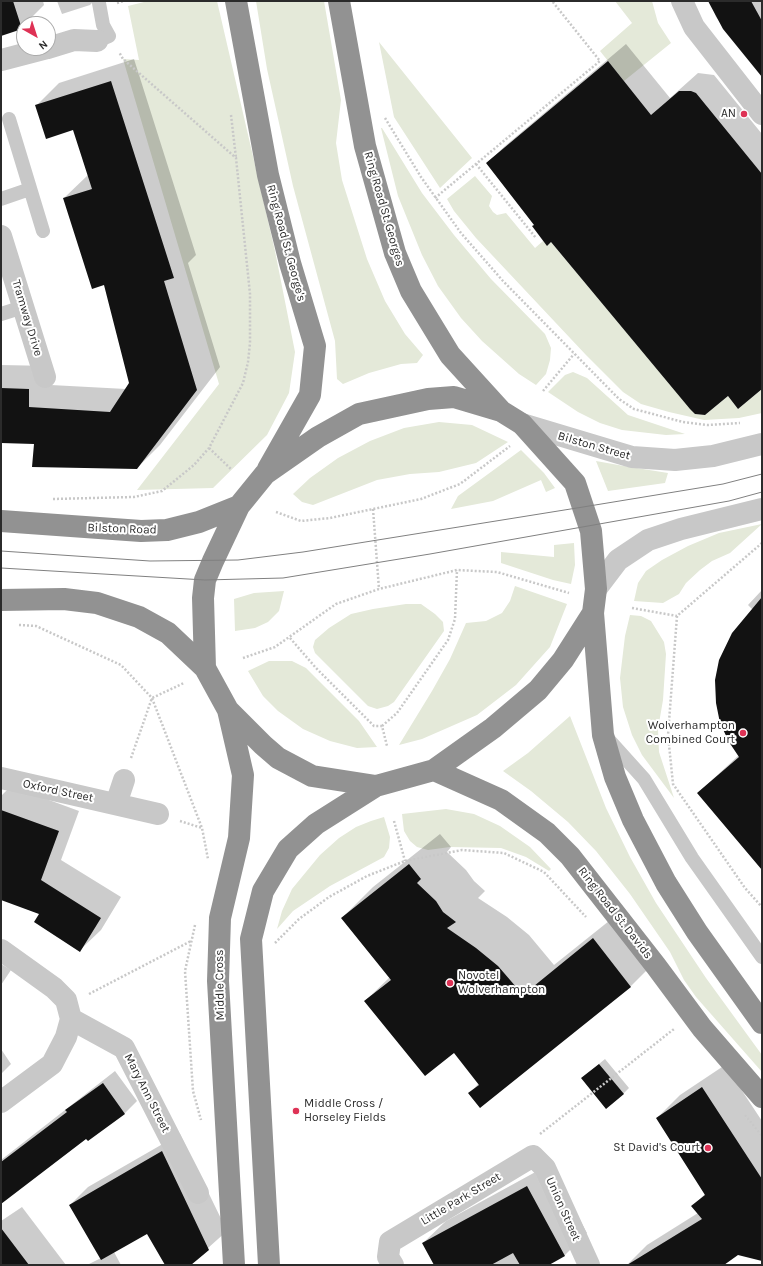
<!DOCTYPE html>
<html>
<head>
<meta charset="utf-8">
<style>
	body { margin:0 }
	#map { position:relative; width:763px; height:1266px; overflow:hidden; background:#fff; font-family:Karla,sans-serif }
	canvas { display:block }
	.frame { position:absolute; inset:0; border:2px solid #2b2b2b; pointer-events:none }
	.north { position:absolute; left:16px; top:16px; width:40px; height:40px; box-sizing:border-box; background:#fff; border:1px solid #aaa; border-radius:50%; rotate:141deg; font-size:11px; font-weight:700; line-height:16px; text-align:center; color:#2b2b2b }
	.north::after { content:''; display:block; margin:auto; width:14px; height:18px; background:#de3255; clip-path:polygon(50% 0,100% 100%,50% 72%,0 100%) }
</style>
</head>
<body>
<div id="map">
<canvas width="763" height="1266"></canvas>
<div class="frame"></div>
<div class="north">N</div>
</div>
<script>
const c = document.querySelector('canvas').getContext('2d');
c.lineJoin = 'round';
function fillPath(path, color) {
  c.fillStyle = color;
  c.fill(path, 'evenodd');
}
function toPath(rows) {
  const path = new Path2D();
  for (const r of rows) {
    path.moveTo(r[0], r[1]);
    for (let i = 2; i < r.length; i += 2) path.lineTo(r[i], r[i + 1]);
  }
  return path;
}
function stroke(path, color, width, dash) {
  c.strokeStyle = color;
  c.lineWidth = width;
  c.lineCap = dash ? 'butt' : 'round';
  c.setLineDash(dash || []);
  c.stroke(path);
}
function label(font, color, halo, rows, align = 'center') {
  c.font = font + ' Karla,sans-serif';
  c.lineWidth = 4;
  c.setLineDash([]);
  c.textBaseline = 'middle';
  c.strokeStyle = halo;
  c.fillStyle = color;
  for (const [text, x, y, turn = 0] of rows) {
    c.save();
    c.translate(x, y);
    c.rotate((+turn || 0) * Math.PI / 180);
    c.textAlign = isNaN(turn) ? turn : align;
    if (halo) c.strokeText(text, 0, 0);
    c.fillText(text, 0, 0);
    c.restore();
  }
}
fillPath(toPath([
	[148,1,217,1,275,251,295,352,289,393,267,435,213,488,137,490,219,384,123,59,139,60,128,6],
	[256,1,324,1,341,100,336,143,342,180,367,259,385,301,405,334,423,355,417,363,401,364,369,373,343,384,337,379,335,341,293,186,267,69],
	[615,1,652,1,658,23,671,43,624,81,600,51,632,23],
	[379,42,472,158,440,188,394,117],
	[381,128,382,128,422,193,454,235,491,279,545,334,551,348,550,360,546,374,536,385,519,374,482,341,461,318,438,286,422,255,398,196],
	[475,176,492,196,489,206,493,212,497,215,506,213,535,248,543,241,547,245,551,242,695,414,705,415,728,396,738,409,762,389,762,413,739,418,704,420,669,412,641,404,623,392,586,355,476,238,454,211,447,199],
	[573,372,587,378,628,415,685,434,666,435,622,430,600,423,578,412,548,392,565,375],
	[439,422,472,425,508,442,476,463,439,472,410,474,377,480,313,505,302,502,293,494,310,478,338,458,370,441,404,428],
	[521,450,544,473,555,488,546,492,541,480,493,501,451,509,458,496],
	[596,461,624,466,668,473,665,483,608,491],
	[762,524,730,553,712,561,700,570,686,583,679,594,670,599,663,603,634,601,638,583,646,571,662,560,688,546,719,533],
	[574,543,575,565,571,584,553,580,501,563,501,552,554,557,554,545],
	[515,586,567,604,550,647,516,685,477,715,422,739,399,745,432,691,450,659,466,623,486,621,502,613,510,601],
	[284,591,279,611,268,622,255,628,235,631,234,599,254,593],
	[406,604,421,604,435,614,443,622,444,631,394,702,388,706,377,709,368,706,315,653,313,647,315,640,329,628,351,614,373,609],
	[630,615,641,616,651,621,664,642,666,654,663,700,658,729,659,752,674,798,642,755,632,735,623,707,620,678,625,636],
	[269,661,292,661,306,668,359,721,377,747,357,748,330,741,303,729,278,711,263,696,248,671],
	[570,716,606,808,630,857,656,903,706,978,762,1055,762,1072,696,997,684,980,670,952,630,894,596,851,568,822,531,791,503,771,528,753],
	[446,809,474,814,500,826,530,847,551,869,549,871,526,857,501,848,450,847,428,850,417,847,410,841,404,831,402,814],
	[384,817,390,837,389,848,384,857,330,886,293,911,277,929,282,911,292,889,320,855,339,838,356,827,371,821]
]), '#e4e9d9');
fillPath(toPath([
	[1,1,43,1,44,5,21,28,1,34],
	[57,1,94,1,90,5,62,14],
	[710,1,762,1,762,75,716,17],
	[626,44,670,98,698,73,714,75,762,134,762,388,728,395,551,241,535,224,487,163,505,146],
	[134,59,196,255,188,263,220,367,160,445,137,468,35,443,1,442,1,365,52,366,51,385,126,389,130,383,105,284,64,198,88,175,74,129,36,106,59,83],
	[762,590,762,867,698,793,739,755,753,610,748,605],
	[11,786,79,811,61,860,121,897,101,930,80,950,40,914,1,899,1,796],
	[440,834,451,847,447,852,466,870,474,881,485,891,478,898,507,917,529,935,554,965,624,909,661,956,631,986,480,1107,469,1094,479,1083,454,1052,365,1001,390,977,342,918,373,887],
	[1,964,11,970,1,985],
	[1,1049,11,1064,1,1074],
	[605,1059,629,1088,623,1094,582,1078],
	[725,1065,762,1121,762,1260,738,1254,722,1265,627,1265,647,1245,698,1213,693,1206,705,1194,657,1118,680,1095],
	[115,1071,137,1101,125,1113,88,1140,87,1138,1,1203,1,1160],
	[180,1134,227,1231,189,1265,166,1265,147,1232,114,1252,121,1265,87,1265,101,1258,70,1205,88,1187],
	[550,1164,587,1233,564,1256,547,1265,435,1265,423,1243,446,1221],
	[22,1207,66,1265,1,1265,1,1221]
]), '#0003');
fillPath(toPath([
	[1,1,13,1,22,29,1,36],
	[708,1,751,1,762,21,762,77,723,29],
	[608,61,651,115,679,91,691,91,696,93,762,174,762,389,738,409,728,396,705,415,695,414,690,409,551,242,547,246,532,226,534,225,486,163],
	[111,81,174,278,164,281,197,390,137,469,32,467,34,444,1,443,1,388,29,389,29,407,110,412,129,383,104,285,92,289,63,198,92,189,73,130,46,139,35,105],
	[762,597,762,870,697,793,739,757,729,742,720,723,716,703,715,680,719,660,732,633],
	[1,810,59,831,41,880,101,918,80,952,34,922,39,914,1,900],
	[409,864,421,879,417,883,436,901,443,912,456,922,447,928,476,948,498,966,523,995,593,938,631,987,480,1108,468,1093,479,1085,454,1053,425,1076,364,1001,391,980,341,918],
	[599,1064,624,1094,606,1109,581,1078],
	[103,1083,125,1114,88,1141,86,1139,1,1204,1,1162,67,1112,65,1110],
	[702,1087,762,1179,762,1261,738,1255,724,1265,627,1265,702,1219,691,1206,705,1195,656,1118],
	[162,1151,209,1250,191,1265,165,1265,147,1234,101,1260,69,1205],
	[527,1186,565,1256,549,1265,520,1265,513,1253,491,1265,434,1265,422,1243],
	[1,1228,29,1265,1,1265]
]), '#121212');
stroke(toPath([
	[117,3,124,1],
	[231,115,236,158],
	[385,118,421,177,461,233,503,281,619,399,634,409,683,422,707,425,740,423],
	[476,164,536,238],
	[435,198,600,61,552,1],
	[543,391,574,354],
	[209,448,232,470],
	[53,499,134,497,162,491,194,465,209,448,243,383,248,362,250,343,250,294,236,158,123,59,119,52],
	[373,509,379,589],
	[276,512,301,521,330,518,421,499,460,484,510,446],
	[762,543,677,616,668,735,673,784,745,888,762,907],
	[632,608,677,616],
	[19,625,36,626,121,665,152,698,202,828,208,859],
	[290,638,316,668,374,726,382,726,387,746],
	[243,658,275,647,336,604,379,589,457,570,497,572,569,593],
	[382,726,397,713,448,640,455,619,457,570],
	[131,758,152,698,184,683],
	[180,821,202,828],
	[394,821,405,861],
	[195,925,185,971,193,1091,201,1120],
	[275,943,299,919,329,897,367,876,405,861,462,850,504,853,544,872,586,917],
	[89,994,191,941],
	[745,1115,762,1136],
	[540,1134,674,1029]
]), '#c8c8c8', 2.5, [2, 2]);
stroke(toPath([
	[97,41,109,36,103,25,99,3],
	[9,119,43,231],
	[1,199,30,189],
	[1,314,23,307],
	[608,739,644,779,692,858,762,957]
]), '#c8c8c8', 14);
stroke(toPath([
	[682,1,694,27,762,114],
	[48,48,74,40,97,41],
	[1,60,47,48],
	[1,236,45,377],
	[522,424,632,457,675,460,713,456,762,444],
	[596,589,618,560,648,540,681,529,762,509],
	[1,778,158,814],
	[116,804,124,780],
	[1,950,54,988,66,1000,71,1019,66,1037,52,1064,1,1102],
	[71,1019,124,1048,198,1193],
	[393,1265,388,1257,390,1242,533,1156,545,1168,589,1265]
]), '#c8c8c8', 22);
stroke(toPath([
	[236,1,268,175,290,263,315,346,310,395,268,469],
	[339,1,365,146,395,253,411,291,450,355,501,411],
	[454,397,501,411,522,424,575,483,591,531,596,589,593,613,563,660,538,690,493,728,434,770,376,786,312,776,278,758,263,745,228,710,205,668,203,598,205,580,213,561,239,506,265,474,318,437,359,414,428,399,454,397],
	[1,521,141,531,167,530,199,522,239,506],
	[1,600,64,599,97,603,139,617,168,633,205,668],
	[593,613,603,735,615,777,633,820,666,883,697,932,762,1023],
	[228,710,243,775,239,838,220,918,218,981,234,1265],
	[434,770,501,800,547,833,570,856,656,966,702,1028,762,1097],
	[269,1265,251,939,263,891,288,849,316,824,376,786]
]), '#929292', 22);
stroke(toPath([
	[1,551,150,561,238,560,303,552,583,507,723,484,762,474],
	[1,568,205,580,283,578,430,554,729,501,762,492]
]), '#808080', 1);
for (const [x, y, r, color] of [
	[744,114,4,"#de3255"],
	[743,733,4,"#de3255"],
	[450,983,4,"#de3255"],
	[296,1111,4,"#de3255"],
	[708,1148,4,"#de3255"]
]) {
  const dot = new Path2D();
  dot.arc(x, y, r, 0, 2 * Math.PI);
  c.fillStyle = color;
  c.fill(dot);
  stroke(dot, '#fff', 1.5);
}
label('12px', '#2b2b2b', '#fff', [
	["AN",736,114],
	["Wolverhampton",735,726],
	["Combined Court",735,740],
	["Novotel",458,976,"left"],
	["Wolverhampton",458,990,"left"],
	["Middle Cross /",304,1104,"left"],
	["Horseley Fields",304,1118,"left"],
	["St David's Court",700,1148]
], 'right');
label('12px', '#2b2b2b', '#fff', [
	["Ring Road St. Georges",384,209,74],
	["Ring Road St. George's",286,243,75],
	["Tramway Drive",27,318,73],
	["Bilston Street",594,446,16],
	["Bilston Road",122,529,2],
	["Oxford Street",58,791,12],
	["Ring Road St. Davids",615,913,52],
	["Middle Cross",220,985,-91],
	["Mary Ann Street",147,1093,63],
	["Little Park Street",461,1199,-31],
	["Union Street",563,1209,66]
]);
</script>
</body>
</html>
